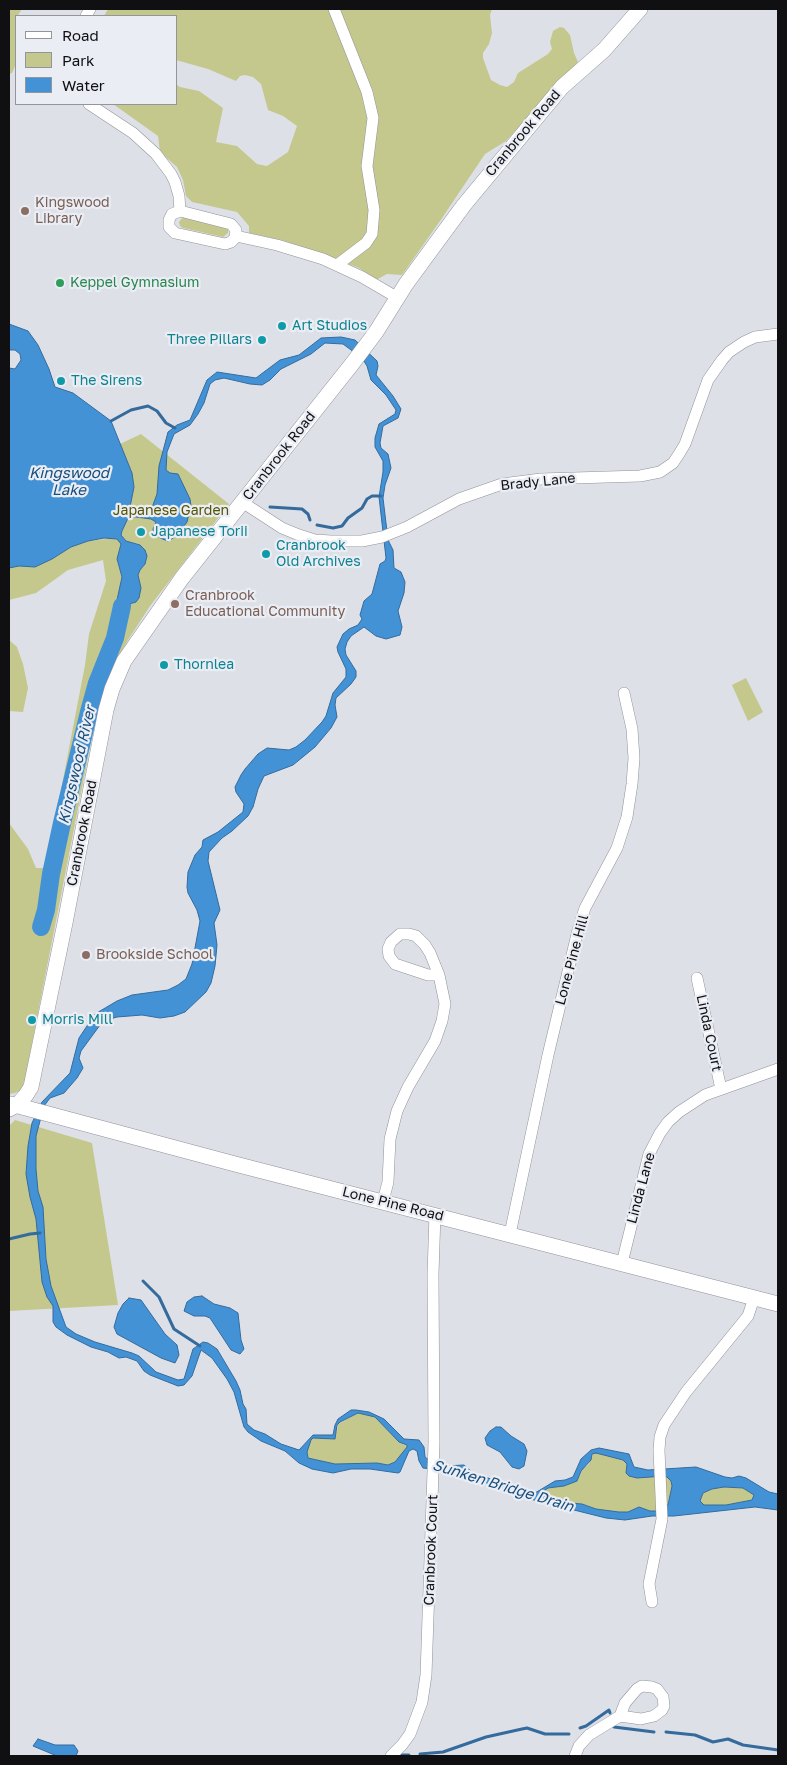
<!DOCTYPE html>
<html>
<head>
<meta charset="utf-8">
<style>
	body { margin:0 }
	#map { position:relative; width:787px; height:1765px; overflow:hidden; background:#dee0e8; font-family:"Golos Text",sans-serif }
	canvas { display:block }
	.frame { position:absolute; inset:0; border:10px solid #101013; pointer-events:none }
	.legend { position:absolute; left:15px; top:15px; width:162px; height:90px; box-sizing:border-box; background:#ebedf5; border:1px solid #93959b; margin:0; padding:6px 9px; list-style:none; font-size:15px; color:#101013 }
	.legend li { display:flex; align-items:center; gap:10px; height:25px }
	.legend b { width:25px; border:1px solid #93959b }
</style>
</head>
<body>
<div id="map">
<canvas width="787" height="1765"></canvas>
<div class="frame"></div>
<ul class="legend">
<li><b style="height:6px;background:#fff"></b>Road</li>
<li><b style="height:14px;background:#c5c88c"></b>Park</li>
<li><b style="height:14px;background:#4392d6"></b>Water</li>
</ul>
</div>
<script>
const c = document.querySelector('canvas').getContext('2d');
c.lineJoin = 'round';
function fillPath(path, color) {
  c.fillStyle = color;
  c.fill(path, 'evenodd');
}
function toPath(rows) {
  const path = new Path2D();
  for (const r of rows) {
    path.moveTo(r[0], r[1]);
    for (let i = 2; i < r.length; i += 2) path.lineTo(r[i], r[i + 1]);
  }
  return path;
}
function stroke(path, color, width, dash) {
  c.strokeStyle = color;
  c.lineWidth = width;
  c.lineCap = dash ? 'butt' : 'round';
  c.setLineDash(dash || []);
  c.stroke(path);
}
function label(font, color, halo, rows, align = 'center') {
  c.font = font + ' "Golos Text",sans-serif';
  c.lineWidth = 4.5;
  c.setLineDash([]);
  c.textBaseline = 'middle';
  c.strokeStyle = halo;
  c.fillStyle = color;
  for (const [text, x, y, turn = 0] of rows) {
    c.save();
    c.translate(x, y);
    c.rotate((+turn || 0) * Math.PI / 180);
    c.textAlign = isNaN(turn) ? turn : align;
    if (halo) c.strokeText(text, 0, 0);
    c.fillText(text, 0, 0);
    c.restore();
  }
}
fillPath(toPath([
	[9,9,22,9,16,18,16,64,12,73,9,74],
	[108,9,492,9,490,15,492,33,489,44,483,53,483,58,491,80,500,85,507,87,514,82,518,73,548,54,552,49,550,42,553,31,560,27,564,28,570,35,574,53,578,62,506,141,485,154,440,221,402,275,387,274,376,280,359,268,325,255,281,240,249,233,249,226,237,212,192,202,186,196,183,180,177,167,160,152,158,136,113,104,176,104,176,84,180,87,199,91,223,108,216,142,237,146,257,164,267,166,288,152,297,126,283,116,268,110,261,84,253,77,245,75,240,76,236,81,208,69,176,60,176,16,104,16],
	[183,217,228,229,228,233,223,237,183,228,180,226,179,222],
	[141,434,229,504,150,606,128,640,101,691,25,1079,21,1090,15,1093,9,1094,9,823,28,849,36,868,46,868,85,665,89,634,106,581,103,560,68,570,36,593,9,600,9,568,19,566,35,567,52,559,71,547,88,541,114,538,120,541,121,544,117,561,122,577,117,600,138,600,141,588,138,576,140,570,145,564,140,545,126,541,121,534,125,524,134,487,130,468,120,444],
	[9,640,17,647,23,664,28,688,23,712,9,711],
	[746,678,763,712,748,721,732,685],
	[15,1120,92,1143,118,1305,9,1311,9,1126],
	[358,1413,375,1417,399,1442,407,1446,407,1447,395,1462,388,1465,377,1463,335,1464,308,1458,307,1452,311,1440,313,1438,332,1439,337,1431,338,1424],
	[593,1453,601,1453,623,1460,627,1464,627,1469,655,1476,664,1476,667,1477,671,1480,672,1486,668,1505,656,1511,650,1511,639,1507,628,1512,619,1512,596,1509,582,1504,559,1502,542,1496,544,1491,548,1488,564,1486,578,1479,581,1471,589,1464],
	[724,1487,743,1488,754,1495,752,1500,726,1505,704,1505,700,1501,703,1493,712,1489]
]), '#c5c88c');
const water = toPath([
	[9,324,28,331,38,345,49,369,55,387,73,393,111,421,132,473,134,487,130,507,138,511,147,510,153,505,157,494,159,466,168,432,177,425,190,420,207,380,217,372,256,378,280,360,299,355,321,338,341,337,355,340,377,361,378,366,376,375,393,396,401,409,398,418,383,426,380,443,381,448,388,454,391,468,385,485,383,498,388,540,393,550,394,568,401,572,405,582,404,593,398,611,402,627,400,635,386,639,376,636,364,627,351,636,347,642,345,649,346,655,356,671,356,677,351,684,336,698,335,705,337,717,331,728,315,747,293,765,264,776,258,789,253,807,248,816,232,831,222,838,209,852,208,861,220,910,214,923,217,945,215,966,211,983,206,992,185,1012,174,1016,160,1018,142,1015,117,1017,103,1021,81,1051,79,1058,83,1068,77,1078,64,1093,50,1098,44,1106,36,1136,36,1169,38,1191,43,1207,46,1259,51,1286,66,1327,76,1334,95,1342,132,1353,139,1356,156,1372,178,1380,184,1379,193,1349,203,1342,208,1343,217,1349,236,1381,240,1390,243,1404,246,1409,247,1424,254,1430,265,1434,281,1444,299,1450,313,1435,333,1435,335,1425,338,1419,351,1410,356,1410,369,1412,384,1419,404,1439,419,1440,424,1447,425,1457,431,1462,445,1466,464,1465,473,1473,530,1492,535,1493,555,1481,565,1480,573,1477,581,1459,591,1450,599,1448,629,1454,634,1467,648,1470,696,1467,725,1477,732,1478,739,1476,746,1478,769,1492,778,1494,778,1510,755,1507,674,1516,652,1516,625,1520,606,1518,530,1499,503,1488,448,1471,423,1468,419,1461,417,1451,413,1449,409,1451,400,1472,398,1473,370,1469,351,1469,333,1473,312,1469,299,1463,285,1451,261,1441,248,1432,244,1427,234,1392,227,1379,212,1358,201,1350,192,1376,184,1385,178,1386,150,1375,144,1371,137,1361,126,1357,119,1358,108,1352,91,1347,67,1335,56,1327,53,1322,53,1306,47,1297,42,1282,36,1219,30,1197,26,1174,28,1146,32,1123,42,1102,70,1073,79,1038,95,1014,117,1001,132,995,168,990,178,985,186,979,192,964,200,921,197,910,188,893,187,887,188,872,195,855,202,847,203,840,218,832,243,812,244,804,236,792,235,787,241,775,245,769,258,754,267,748,289,750,296,747,305,740,322,722,326,716,333,693,346,677,346,669,338,652,337,647,343,634,349,629,358,625,362,619,360,615,364,601,372,594,380,564,385,561,386,558,379,497,383,472,383,461,375,447,375,438,379,424,395,414,396,410,386,395,371,380,367,366,362,358,343,344,325,343,311,354,281,369,270,380,262,385,250,384,224,378,215,380,210,384,204,403,198,414,190,425,174,434,167,452,166,470,170,473,178,474,190,499,191,506,187,522,179,533,172,539,168,541,160,538,154,533,153,529,156,522,151,519,129,516,122,531,121,535,126,541,140,545,145,550,147,556,145,564,140,570,138,575,141,588,139,598,136,602,122,606,120,604,117,600,122,577,117,559,121,544,117,539,104,538,88,541,71,547,52,559,35,567,19,566,9,568,9,368,15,369,21,360,20,354,15,350,9,350,9,324],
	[358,1413,375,1417,399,1442,407,1445,407,1447,395,1462,388,1465,377,1463,335,1464,308,1458,307,1452,311,1440,313,1438,335,1439,337,1425,340,1422,358,1413],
	[596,1453,623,1460,627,1464,626,1473,629,1476,637,1478,664,1476,667,1477,671,1481,672,1486,668,1505,656,1511,650,1511,639,1507,628,1512,619,1512,596,1509,582,1504,559,1502,543,1496,544,1491,548,1488,564,1486,577,1481,581,1471,591,1460,592,1454,596,1453],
	[724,1487,743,1488,754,1495,752,1500,726,1505,704,1505,700,1501,703,1493,712,1489,724,1487],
	[202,1296,214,1304,230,1308,238,1313,241,1340,244,1349,240,1354,231,1350,210,1318,205,1316,194,1316,184,1311,187,1302,194,1297,202,1296],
	[129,1298,141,1300,165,1334,177,1345,179,1355,175,1363,161,1358,117,1334,114,1327,118,1313,123,1304,129,1298],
	[496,1427,501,1427,511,1436,524,1444,527,1451,524,1466,519,1469,512,1467,500,1452,487,1445,485,1438,490,1431,496,1427],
	[38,1739,55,1745,74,1745,78,1751,76,1756,57,1756,33,1746,38,1739]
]);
fillPath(water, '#4392d6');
stroke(water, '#346b9c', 1);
stroke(toPath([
	[111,421,131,410,148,406,157,411,166,423,175,428],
	[270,507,302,509,308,514,310,520],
	[317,525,333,528,342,526,348,518,362,508,367,499,372,496,381,496],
	[9,1239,30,1234,40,1233],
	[143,1281,159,1297,174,1329,200,1346],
	[614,1727,654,1732],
	[580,1728,586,1726,609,1710,610,1713],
	[666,1732,695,1735,713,1742,728,1739,743,1745,778,1750],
	[420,1754,443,1752,486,1737,522,1729,527,1728,545,1734,569,1734],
	[401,1755,409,1755]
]), '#346b9c', 3);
stroke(toPath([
	[41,927,46,910,51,874,62,823,89,712,97,683,115,638,122,606]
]), '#4392d6', 18);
const minor = toPath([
	[334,9,367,92,373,118,367,166,374,210,372,234,366,243,337,265],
	[86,16,90,9],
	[89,104,133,133,156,154,171,174,175,182,179,196,180,211],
	[180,211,231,224,236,230,235,238,231,242,225,244,175,233,169,227,169,220,172,214,180,211],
	[236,236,277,245,323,259,362,277,398,298],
	[242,502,282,528,299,535,315,540,331,541,362,541,382,537,407,527,459,499,502,484,541,479,640,476,660,472,673,463,679,454,685,444,708,380,722,360,729,352,744,342,755,337,778,334],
	[697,978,721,1089],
	[383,1201,388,1182,390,1139,397,1111,408,1087,435,1041,442,1021,445,1004,439,975,428,975,395,964,389,956,388,949,391,942,400,934,409,934,416,936,425,945,430,953,439,975],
	[510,1234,548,1055,578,930,585,908,617,848,627,817,632,784,634,758,632,729,624,693],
	[622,1263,649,1154,660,1133,668,1122,679,1112,705,1095,778,1069],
	[652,1602,649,1584,662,1519,659,1450,660,1437,664,1425,686,1392,748,1316,754,1298],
	[391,1756,402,1745,410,1734,422,1702,426,1675,434,1443,433,1274,435,1214],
	[575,1756,579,1746,589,1735,620,1716,625,1703,637,1689,642,1686,652,1687,657,1689,663,1697,664,1706,662,1710,654,1716,641,1719,620,1716]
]);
const tertiary = toPath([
	[11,1104,235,1164,778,1304],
	[9,1109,17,1105,26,1095,31,1087,65,923,106,710,112,689,124,661,182,578,352,364,376,332,406,284,464,205,562,87,604,50,640,9]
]);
stroke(minor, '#91929a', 12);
stroke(tertiary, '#91929a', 16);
stroke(minor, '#fff', 11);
stroke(tertiary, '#fff', 15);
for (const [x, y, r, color] of [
	[25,211,5,"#8d6e63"],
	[60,283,5,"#2e9e5b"],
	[282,326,5,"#0f9aa8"],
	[262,340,5,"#0f9aa8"],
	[61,381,5,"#0f9aa8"],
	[141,532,5,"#0f9aa8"],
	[266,554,5,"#0f9aa8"],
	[175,604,5,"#8d6e63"],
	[164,665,5,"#0f9aa8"],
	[86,955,5,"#8d6e63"],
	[32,1020,5,"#0f9aa8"]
]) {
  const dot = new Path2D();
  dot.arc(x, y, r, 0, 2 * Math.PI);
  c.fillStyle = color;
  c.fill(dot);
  stroke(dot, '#ebedf5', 2);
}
label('14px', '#101013', '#ebedf5', [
	["Cranbrook Road",523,133,-50],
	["Cranbrook Road",279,456,-52],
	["Brady Lane",538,482,-6],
	["Cranbrook Road",82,833,-79],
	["Lone Pine Hill",572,960,-75],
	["Linda Court",709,1033,78],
	["Linda Lane",641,1188,-75],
	["Lone Pine Road",393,1204,14],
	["Cranbrook Court",431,1550,-88]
]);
label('14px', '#785e54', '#ebedf5', [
	["Kingswood",35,203],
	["Library",35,219],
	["Cranbrook",185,596],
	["Educational Community",185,612],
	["Brookside School",96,955]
], 'left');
label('14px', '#27864d', '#ebedf5', [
	["Keppel Gymnasium",70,283]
], 'left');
label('14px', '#0d838f', '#ebedf5', [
	["Art Studios",292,326],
	["Three Pillars",252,340,"right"],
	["The Sirens",71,381],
	["Japanese Torii",151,532],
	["Cranbrook",276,546],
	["Old Archives",276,562],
	["Thornlea",174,665],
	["Morris Mill",42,1020]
], 'left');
label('14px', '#535400', '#ebedf5', [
	["Japanese Garden",171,511]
]);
label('italic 15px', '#164e7c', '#ebedf5', [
	["Kingswood",69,473],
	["Lake",69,490],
	["Kingswood River",77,765,-77],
	["Sunken Bridge Drain",503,1486,17]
]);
</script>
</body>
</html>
